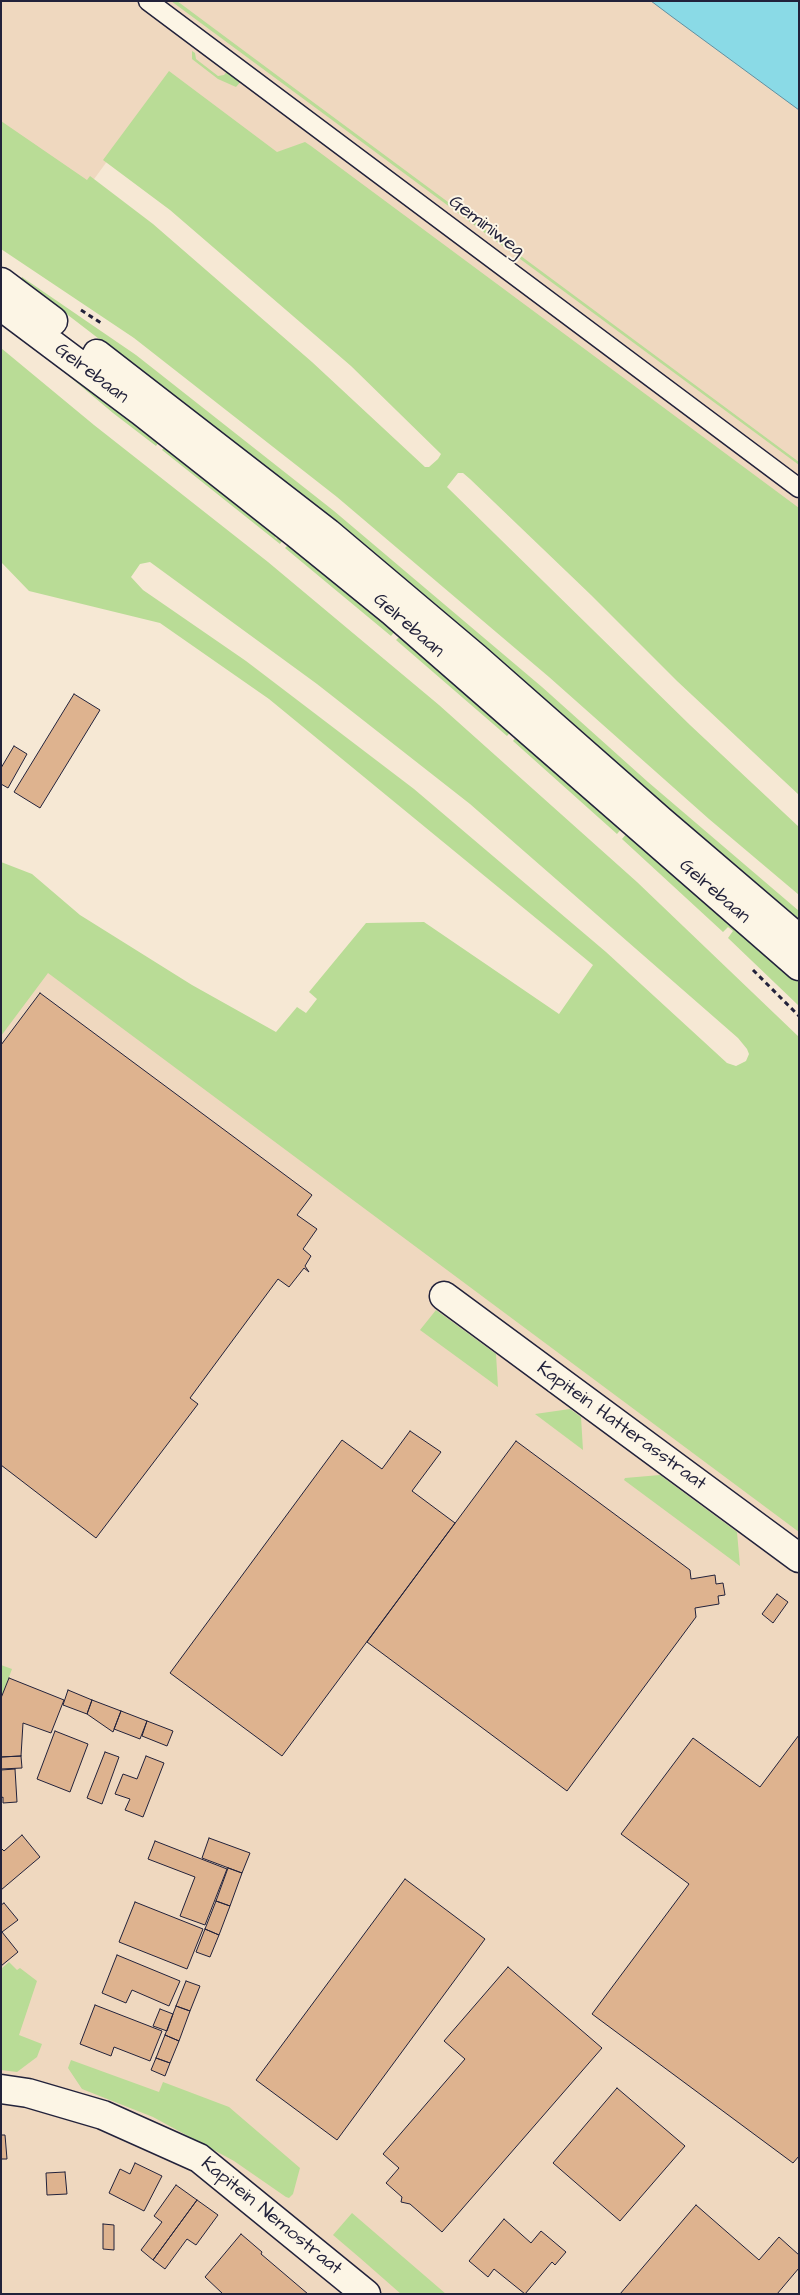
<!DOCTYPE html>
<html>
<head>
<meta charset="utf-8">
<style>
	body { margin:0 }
	#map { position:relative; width:800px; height:2295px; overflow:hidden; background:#f6e8d4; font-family:"Architects Daughter",sans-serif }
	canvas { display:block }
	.frame { position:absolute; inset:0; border:2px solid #22223b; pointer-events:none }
</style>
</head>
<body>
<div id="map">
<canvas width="800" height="2295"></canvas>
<div class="frame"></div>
</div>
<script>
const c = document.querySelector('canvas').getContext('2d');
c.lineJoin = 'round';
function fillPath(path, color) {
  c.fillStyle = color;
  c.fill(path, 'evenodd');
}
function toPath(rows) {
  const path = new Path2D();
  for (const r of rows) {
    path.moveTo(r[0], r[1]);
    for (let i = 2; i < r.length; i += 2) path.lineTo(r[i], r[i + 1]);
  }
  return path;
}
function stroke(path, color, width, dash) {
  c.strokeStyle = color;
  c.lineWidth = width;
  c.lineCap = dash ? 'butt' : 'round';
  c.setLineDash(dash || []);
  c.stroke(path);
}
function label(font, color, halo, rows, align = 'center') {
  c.font = font + ' "Architects Daughter",sans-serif';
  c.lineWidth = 4;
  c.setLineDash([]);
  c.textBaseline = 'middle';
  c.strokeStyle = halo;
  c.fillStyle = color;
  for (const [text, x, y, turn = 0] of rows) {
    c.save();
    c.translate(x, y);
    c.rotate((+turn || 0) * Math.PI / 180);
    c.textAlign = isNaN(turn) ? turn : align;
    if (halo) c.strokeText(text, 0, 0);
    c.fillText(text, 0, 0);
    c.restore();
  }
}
fillPath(toPath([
	[1,1,717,1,799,65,799,512,278,159,168,78,89,186,1,126],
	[46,966,799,1499,799,2294,1,2294,1,1028]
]), '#efd8bf');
fillPath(toPath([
	[171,1,177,1,290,85,799,462,799,465],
	[192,51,195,53,196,59,218,76,224,75,228,70,243,79,236,87,218,79,192,59],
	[169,71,277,152,305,142,311,146,799,508,799,795,677,681,591,595,470,479,463,473,458,473,447,487,690,725,799,827,799,895,709,819,549,677,337,497,134,338,1,249,1,121,87,180,90,176,153,224,312,362,425,467,429,467,438,459,441,454,351,366,170,210,103,160],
	[22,277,136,355,334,511,542,687,648,782,799,911,799,924,219,431,21,279],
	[1,348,94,425,268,562,439,705,637,882,799,1037,799,1532,48,973,1,1036,1,862,32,874,80,915,192,985,276,1032,297,1007,306,1013,317,999,309,992,366,923,424,922,559,1014,593,965,269,699,160,623,29,591,1,562],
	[150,562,317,684,470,804,738,1038,747,1049,749,1054,746,1061,736,1066,727,1063,606,952,414,789,246,661,143,590,131,577,140,564],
	[39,351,161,439,156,446,113,413],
	[167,443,273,529,276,539,281,533,286,536,280,544,162,450],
	[290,543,397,629,391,636,285,548],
	[402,634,513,729,507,736,396,640],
	[519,733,799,979,799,1006,728,938,733,931,728,927,723,932,622,839,627,833,622,828,617,834,513,741],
	[436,1310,496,1354,498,1387,420,1330],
	[570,1409,581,1417,583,1450,535,1414],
	[660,1475,737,1532,740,1566,624,1480,625,1478],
	[1,1665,12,1669,1,1698],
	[9,1962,17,1970,20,1968,37,1981,19,2035,42,2044,37,2057,17,2072,1,2070,1,1969],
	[71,2060,159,2092,163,2082,229,2107,300,2168,293,2194,289,2198,286,2197,234,2161,153,2117,82,2089,68,2068],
	[352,2213,446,2294,401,2294,360,2258,333,2235]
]), '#b9dc96');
const water = toPath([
	[651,1,799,1,799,110,671,16,651,1]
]);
fillPath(water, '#8adae6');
stroke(water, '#6090a2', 1);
const building = toPath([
	[74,694,100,710,40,808,14,792,74,694],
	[14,746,27,754,8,788,1,784,1,768,14,746],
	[40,993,312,1195,297,1215,317,1229,303,1249,311,1256,305,1266,309,1272,304,1268,289,1287,278,1279,190,1398,198,1404,96,1538,1,1465,1,1045,40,993],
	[410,1431,441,1452,412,1491,455,1523,282,1756,170,1673,342,1440,382,1469,410,1431],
	[516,1441,690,1570,691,1579,715,1575,716,1584,723,1583,725,1595,718,1596,719,1604,695,1608,696,1617,567,1791,367,1642,516,1441],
	[777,1594,788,1602,773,1623,762,1614,777,1594],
	[9,1678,64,1700,51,1733,23,1723,21,1756,1,1757,1,1698,9,1678],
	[68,1690,92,1700,87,1714,63,1705,68,1690],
	[92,1700,121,1711,113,1732,87,1714,92,1700],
	[121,1711,147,1721,140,1739,114,1729,121,1711],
	[147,1721,173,1731,167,1746,142,1736,147,1721],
	[55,1731,88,1744,70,1792,37,1779,55,1731],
	[799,1735,799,2156,793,2163,592,2014,689,1884,621,1834,693,1738,760,1787,799,1735],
	[105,1752,119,1757,102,1804,87,1798,105,1752],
	[21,1756,22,1768,1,1769,1,1757,21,1756],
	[146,1756,164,1763,143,1817,125,1810,130,1799,115,1794,123,1774,137,1779,146,1756],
	[15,1769,17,1802,3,1803,3,1797,1,1798,1,1770,15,1769],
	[22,1835,40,1857,1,1890,1,1848,4,1851,22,1835],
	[209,1838,250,1853,242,1873,202,1858,209,1838],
	[155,1841,227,1869,205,1925,180,1916,195,1877,148,1859,155,1841],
	[228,1868,242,1873,230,1906,216,1901,228,1868],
	[405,1879,485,1939,337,2140,256,2080,405,1879],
	[216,1901,230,1906,219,1935,205,1929,216,1901],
	[135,1902,203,1929,187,1969,119,1942,135,1902],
	[4,1903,18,1920,2,1932,18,1952,1,1966,1,1905,4,1903],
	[205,1929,219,1935,210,1957,196,1952,205,1929],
	[117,1955,180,1981,169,2006,132,1990,126,2003,102,1993,117,1955],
	[508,1967,602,2048,442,2232,410,2204,401,2202,402,2197,386,2183,399,2168,383,2154,465,2059,444,2041,508,1967],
	[186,1981,200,1986,190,2011,176,2006,186,1981],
	[95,2005,162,2031,150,2061,114,2047,111,2056,80,2044,95,2005],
	[176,2006,190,2011,179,2041,165,2035,176,2006],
	[160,2009,173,2014,167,2031,153,2026,160,2009],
	[165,2035,179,2041,170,2063,156,2058,165,2035],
	[156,2058,170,2063,165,2076,151,2070,156,2058],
	[617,2088,685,2146,620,2221,553,2163,617,2088],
	[1,2135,5,2135,7,2159,1,2159,1,2135],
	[135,2163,162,2176,144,2211,109,2193,120,2169,130,2174,135,2163],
	[65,2172,67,2194,47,2195,46,2173,65,2172],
	[176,2185,197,2200,153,2260,141,2250,162,2222,154,2216,176,2185],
	[197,2200,218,2215,196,2245,187,2239,165,2269,153,2260,197,2200],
	[696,2205,759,2260,779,2237,799,2255,799,2268,777,2294,620,2294,696,2205],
	[504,2219,531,2243,541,2231,566,2252,555,2265,552,2262,525,2294,494,2269,488,2277,469,2261,504,2219],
	[103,2224,114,2225,114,2250,103,2249,103,2224],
	[241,2234,262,2252,261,2254,308,2294,223,2294,205,2277,241,2234]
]);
fillPath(building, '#deb38f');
stroke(building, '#22223b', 1);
const service = toPath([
	[148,1,799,488]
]);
const minor = toPath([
	[444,1296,799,1558],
	[1,2089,28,2093,103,2115,199,2158,366,2294]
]);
const tertiary = toPath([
	[1,282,53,321],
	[1,306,141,411,297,534,393,612,799,966],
	[97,354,328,533,476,658,661,821,799,939]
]);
stroke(service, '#22223b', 21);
stroke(minor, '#22223b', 31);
stroke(tertiary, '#22223b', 31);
stroke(toPath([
	[81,310,101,323],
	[753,970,799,1016]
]), '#22223b', 3, [5, 4]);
stroke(service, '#fcf5e5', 18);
stroke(minor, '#fcf5e5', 28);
stroke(tertiary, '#fcf5e5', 28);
label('19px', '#22223b', '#fcf5e5', [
	["Geminiweg",486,227,37],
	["Gelrebaan",91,374,37],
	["Gelrebaan",408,626,41],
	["Gelrebaan",714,892,41],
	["Kapitein Hatterasstraat",621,1427,36],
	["Kapitein Nemostraat",271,2217,39]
]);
</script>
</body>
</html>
